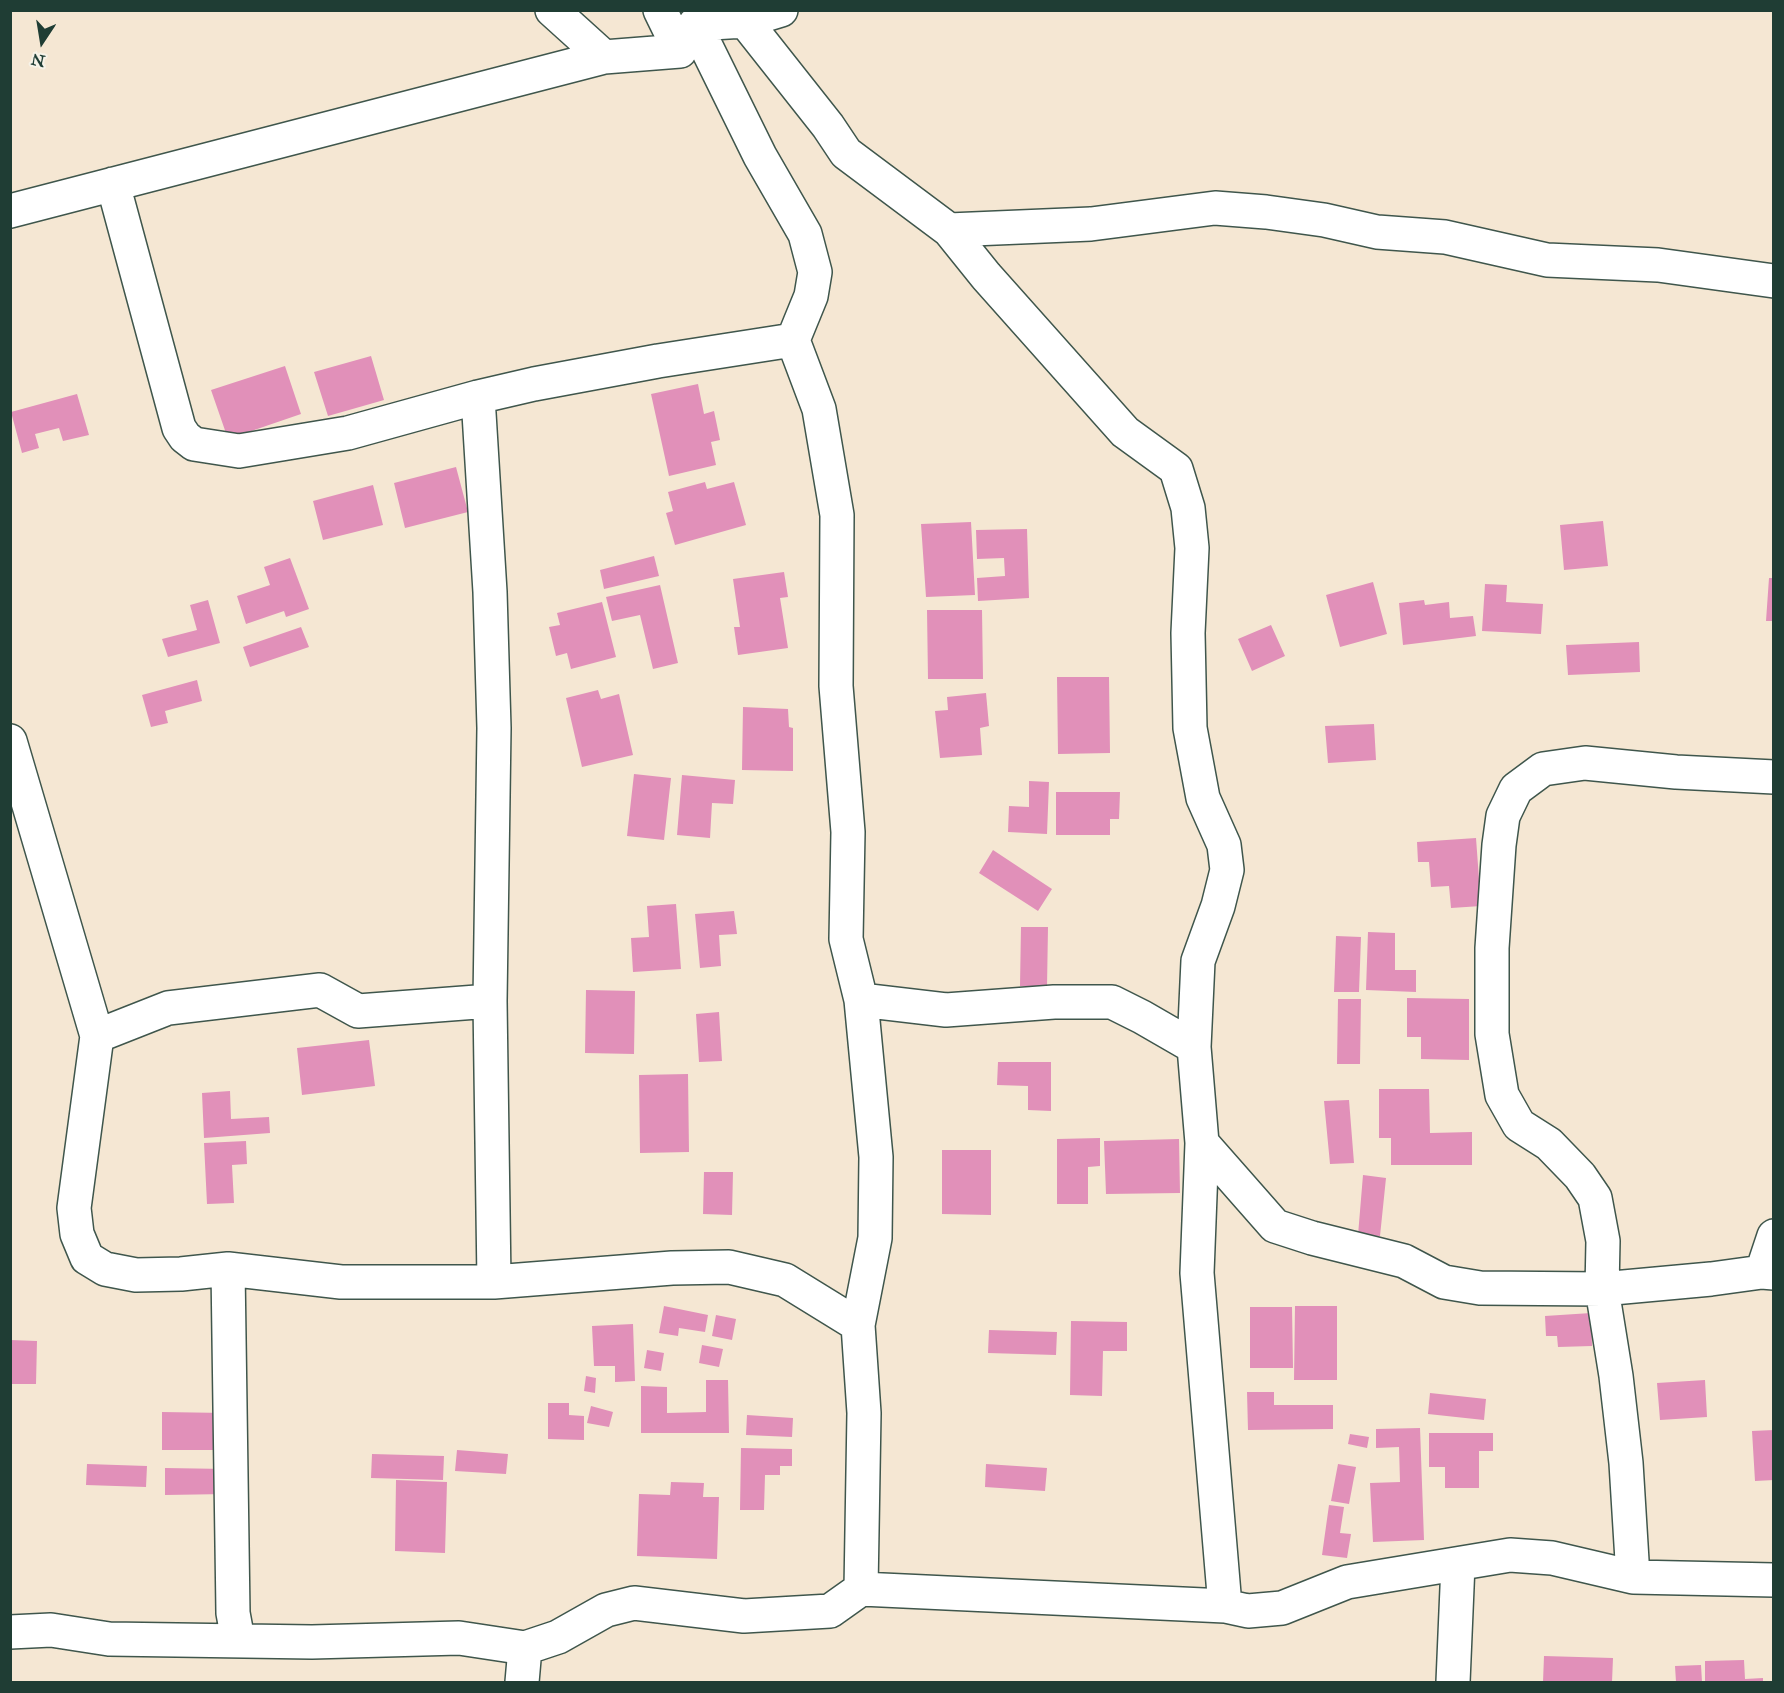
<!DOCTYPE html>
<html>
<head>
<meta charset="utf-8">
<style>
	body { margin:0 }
	#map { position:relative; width:1784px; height:1693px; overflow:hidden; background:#f5e7d3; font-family:"IM FELL Great Primer",serif }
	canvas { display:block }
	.frame { position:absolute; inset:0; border:12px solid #1f3d34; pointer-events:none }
	.north { position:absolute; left:12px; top:12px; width:60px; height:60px; -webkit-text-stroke:4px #f7f3e8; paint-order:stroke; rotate:192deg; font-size:16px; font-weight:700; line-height:24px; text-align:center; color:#1f3d34 }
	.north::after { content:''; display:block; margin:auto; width:21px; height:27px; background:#1f3d34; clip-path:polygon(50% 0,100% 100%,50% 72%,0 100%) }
</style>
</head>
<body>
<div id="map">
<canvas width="1784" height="1693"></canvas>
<div class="frame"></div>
<div class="north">N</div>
</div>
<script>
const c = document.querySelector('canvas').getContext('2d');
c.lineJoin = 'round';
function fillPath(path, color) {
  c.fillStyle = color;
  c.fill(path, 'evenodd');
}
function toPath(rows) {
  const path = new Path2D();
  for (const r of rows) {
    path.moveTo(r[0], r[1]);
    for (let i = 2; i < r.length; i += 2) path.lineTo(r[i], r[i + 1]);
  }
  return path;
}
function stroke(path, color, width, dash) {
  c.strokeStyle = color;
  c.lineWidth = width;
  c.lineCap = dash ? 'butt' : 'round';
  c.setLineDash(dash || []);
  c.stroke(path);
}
fillPath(toPath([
	[371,356,384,400,328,416,314,372],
	[285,366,301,414,228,439,211,390],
	[698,384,704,414,714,411,720,440,711,442,716,465,669,476,651,394],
	[77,394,89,435,63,441,59,428,35,434,39,448,22,453,11,412],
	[456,467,468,512,405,528,394,483],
	[705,482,707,489,734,482,746,525,675,545,666,513,673,511,668,492],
	[373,485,383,525,323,540,313,501],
	[1603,521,1608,566,1564,570,1560,525],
	[971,522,975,595,926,597,921,524],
	[1027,529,1029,598,978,601,977,578,1005,576,1004,558,977,559,976,530],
	[654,556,659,576,604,589,600,570],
	[290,558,309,609,286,617,284,611,246,624,237,596,270,585,264,567],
	[784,572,788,597,780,598,788,648,738,655,734,627,740,627,733,579],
	[1769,578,1774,578,1774,621,1766,621],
	[1373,582,1387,634,1340,647,1326,595],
	[1485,584,1507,585,1506,602,1543,604,1541,634,1482,631],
	[660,585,678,663,653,669,640,615,612,621,606,597],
	[208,600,220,643,168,657,162,639,197,630,190,605],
	[1424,600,1425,605,1449,602,1450,618,1473,616,1476,636,1403,645,1399,603],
	[602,602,616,657,571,669,567,653,556,656,549,627,560,625,557,613],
	[927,610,982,610,983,679,928,679],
	[1271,625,1285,656,1252,671,1238,639],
	[301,627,309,647,250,667,243,647],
	[1639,642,1640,672,1568,675,1566,645],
	[1057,677,1109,677,1110,753,1058,754],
	[197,680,202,701,165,711,168,723,151,727,142,695],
	[598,690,601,699,619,694,633,755,582,767,566,698],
	[986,693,989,726,980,728,982,755,940,758,935,711,948,710,947,697],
	[743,707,788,709,789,727,793,728,793,771,742,770],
	[1374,724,1376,760,1328,763,1325,726],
	[634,774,671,778,664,840,627,836],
	[682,775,735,780,733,804,712,803,710,838,677,835],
	[1029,781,1049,782,1047,834,1008,832,1009,806,1029,807],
	[1056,792,1120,792,1119,819,1110,819,1110,835,1056,835],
	[1476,838,1481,906,1451,908,1449,886,1431,887,1429,862,1418,862,1417,842],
	[993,850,1052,889,1038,911,979,873],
	[676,904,681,969,633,972,631,938,649,937,647,906],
	[734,911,737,934,719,935,721,966,700,968,695,914],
	[1021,927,1048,927,1047,987,1020,986],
	[1368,932,1395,933,1395,970,1416,970,1416,992,1366,990],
	[1336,936,1361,937,1359,992,1334,992],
	[586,990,635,991,634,1054,585,1053],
	[1407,998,1469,999,1469,1060,1421,1059,1421,1037,1407,1037],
	[1338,999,1361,999,1360,1064,1337,1064],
	[719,1012,722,1061,699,1062,696,1014],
	[369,1040,375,1086,302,1095,297,1048],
	[998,1062,1051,1062,1051,1111,1028,1110,1028,1086,997,1085],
	[688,1074,689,1152,640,1153,639,1075],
	[1379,1089,1429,1089,1430,1133,1472,1132,1472,1165,1391,1165,1391,1138,1379,1138],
	[230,1091,231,1119,269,1117,270,1133,204,1138,202,1093],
	[1349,1100,1354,1163,1330,1164,1324,1101],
	[1100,1138,1100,1166,1088,1167,1088,1204,1057,1204,1057,1139],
	[1179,1139,1180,1193,1106,1194,1104,1141],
	[246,1141,247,1164,232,1165,234,1203,207,1204,204,1143],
	[942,1150,991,1150,991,1215,942,1214],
	[704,1172,733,1172,732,1215,703,1214],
	[1363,1175,1386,1178,1380,1236,1358,1235],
	[664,1306,708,1315,705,1332,679,1328,678,1336,659,1333],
	[1295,1306,1337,1306,1337,1380,1294,1380],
	[1250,1307,1292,1307,1293,1368,1250,1368],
	[1591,1313,1592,1346,1558,1347,1557,1336,1546,1336,1545,1316],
	[716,1315,736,1319,732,1340,712,1336],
	[1071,1321,1127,1322,1127,1351,1103,1351,1102,1396,1070,1395],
	[633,1324,635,1381,615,1382,615,1366,594,1366,592,1326],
	[989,1330,1057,1332,1056,1355,988,1353],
	[10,1340,37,1341,36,1384,10,1384],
	[702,1345,723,1349,719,1367,699,1363],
	[647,1350,664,1353,661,1371,644,1368],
	[586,1376,596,1378,595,1393,584,1391],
	[706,1380,728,1380,729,1433,641,1433,641,1386,667,1387,667,1413,706,1412],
	[1705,1380,1707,1417,1660,1420,1657,1383],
	[1247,1392,1274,1392,1274,1405,1333,1405,1333,1429,1248,1430],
	[1430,1393,1486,1399,1484,1420,1428,1414],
	[548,1403,569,1403,569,1415,584,1416,584,1440,548,1439],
	[591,1406,613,1412,609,1427,587,1423],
	[162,1412,226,1413,225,1450,162,1450],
	[747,1415,793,1418,792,1437,746,1435],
	[1420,1428,1424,1540,1373,1542,1370,1483,1400,1482,1399,1447,1376,1448,1376,1429],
	[1774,1430,1774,1480,1755,1481,1752,1431],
	[1429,1433,1493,1433,1493,1451,1479,1451,1479,1488,1445,1488,1445,1467,1429,1467],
	[1350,1434,1369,1437,1367,1448,1348,1444],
	[741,1448,792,1449,792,1466,780,1466,780,1475,765,1475,764,1510,740,1510],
	[457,1450,508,1454,506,1474,455,1471],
	[372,1454,444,1456,443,1480,371,1478],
	[87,1464,147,1466,146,1487,86,1485],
	[986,1464,1047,1468,1045,1491,985,1487],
	[1338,1464,1356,1467,1349,1504,1331,1501],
	[165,1468,227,1469,227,1494,165,1495],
	[396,1480,447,1482,445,1553,395,1551],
	[671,1482,704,1483,703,1497,719,1497,717,1559,637,1556,639,1494,670,1495],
	[1329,1505,1344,1507,1340,1533,1351,1534,1347,1558,1322,1555],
	[1544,1656,1613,1658,1612,1682,1543,1682],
	[1744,1660,1745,1679,1763,1678,1763,1682,1705,1682,1705,1661],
	[1701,1665,1702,1682,1676,1682,1675,1666]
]), '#e190b9');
const minor = toPath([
	[552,10,604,57],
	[660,10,680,51],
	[746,10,745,21,828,126,846,153,949,230,986,276,1125,432,1176,469,1188,508,1192,548,1188,633,1190,728,1203,798,1224,845,1227,870,1218,906,1198,961,1194,1047,1202,1143,1197,1273,1225,1606],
	[113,184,179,428,185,437,194,444,239,451,348,433,478,397,534,384,658,361,793,340,811,296,815,272,805,234,760,156,695,24],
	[10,211,604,57,680,51,695,24,745,21,781,10],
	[949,230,1091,224,1215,208,1266,212,1324,220,1377,232,1445,237,1547,260,1658,265,1774,281],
	[793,340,819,409,837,515,836,686,848,832,846,939,861,1000,876,1157,875,1238,858,1325],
	[478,397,490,592,494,728,490,1001,494,1282],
	[10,741,97,1036,74,1208,77,1234,87,1258,105,1269,136,1275,181,1274,228,1269,341,1282,494,1282,672,1268,729,1267,785,1280,858,1325,864,1413,861,1589],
	[861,1000,946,1010,1054,1002,1112,1002,1142,1017,1194,1047],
	[97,1036,168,1008,320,990,358,1011,490,1001],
	[1202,1143,1275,1226,1312,1238,1404,1261,1444,1282,1480,1288,1602,1289,1711,1279,1762,1272,1774,1273],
	[228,1269,233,1613,238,1640],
	[1762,1272,1774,1236],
	[1633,1577,1626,1463,1616,1376,1602,1289,1603,1241,1595,1198,1580,1176,1549,1144,1519,1125,1502,1095,1492,1034,1492,948,1499,845,1503,816,1516,789,1543,769,1585,763,1676,772,1774,777],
	[10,1632,51,1630,109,1639,312,1642,459,1638,525,1648,558,1637,606,1610,634,1603,744,1616,830,1611,861,1589,1225,1606,1248,1611,1282,1608,1347,1582,1510,1555,1552,1558,1633,1577,1774,1580],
	[522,1682,525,1648],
	[1453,1682,1458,1564]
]);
stroke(minor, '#3f564c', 36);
stroke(minor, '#fff', 33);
</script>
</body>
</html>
